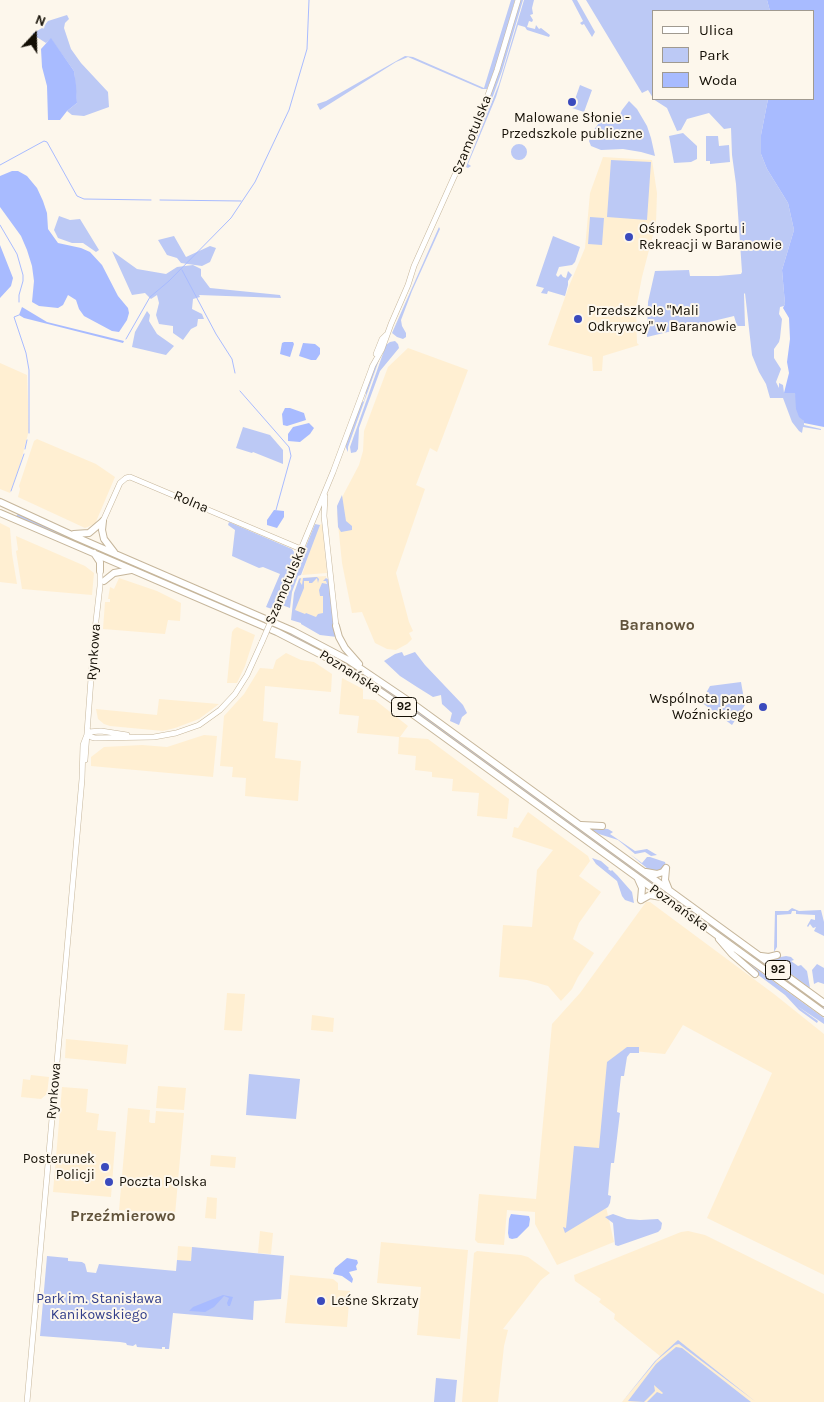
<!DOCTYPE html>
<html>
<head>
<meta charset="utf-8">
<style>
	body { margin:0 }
	#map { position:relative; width:824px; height:1402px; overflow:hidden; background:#fdf7ec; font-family:Karla,sans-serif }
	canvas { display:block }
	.legend { position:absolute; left:652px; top:10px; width:162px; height:90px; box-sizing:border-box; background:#fdf7ec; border:1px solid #a09a90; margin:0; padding:6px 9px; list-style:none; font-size:15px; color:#140f05 }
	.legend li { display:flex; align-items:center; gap:10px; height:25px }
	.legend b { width:25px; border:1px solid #a09a90 }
	.north { position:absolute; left:10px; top:10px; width:50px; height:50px; -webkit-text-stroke:4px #fdf7ec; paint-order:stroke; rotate:21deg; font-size:14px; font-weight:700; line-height:20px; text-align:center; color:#140f05 }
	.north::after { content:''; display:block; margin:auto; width:18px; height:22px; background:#140f05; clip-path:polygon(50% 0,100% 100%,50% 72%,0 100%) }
</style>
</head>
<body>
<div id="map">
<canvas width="824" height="1402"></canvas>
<ul class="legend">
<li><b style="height:6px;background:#fff"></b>Ulica</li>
<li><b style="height:14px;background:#bcc9f5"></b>Park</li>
<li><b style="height:14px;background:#a8bbff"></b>Woda</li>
</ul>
<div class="north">N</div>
</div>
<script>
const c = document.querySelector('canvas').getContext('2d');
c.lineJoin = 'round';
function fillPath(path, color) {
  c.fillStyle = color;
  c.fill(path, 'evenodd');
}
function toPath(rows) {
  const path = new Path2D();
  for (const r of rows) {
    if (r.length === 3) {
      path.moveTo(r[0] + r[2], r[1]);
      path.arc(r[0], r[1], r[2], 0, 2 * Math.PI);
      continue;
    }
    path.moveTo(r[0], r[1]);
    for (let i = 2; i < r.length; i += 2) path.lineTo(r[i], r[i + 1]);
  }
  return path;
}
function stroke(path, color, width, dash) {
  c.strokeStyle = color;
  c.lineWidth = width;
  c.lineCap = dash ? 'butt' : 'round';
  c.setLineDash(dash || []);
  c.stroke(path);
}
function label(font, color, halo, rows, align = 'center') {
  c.font = font + ' Karla,sans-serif';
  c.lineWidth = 4;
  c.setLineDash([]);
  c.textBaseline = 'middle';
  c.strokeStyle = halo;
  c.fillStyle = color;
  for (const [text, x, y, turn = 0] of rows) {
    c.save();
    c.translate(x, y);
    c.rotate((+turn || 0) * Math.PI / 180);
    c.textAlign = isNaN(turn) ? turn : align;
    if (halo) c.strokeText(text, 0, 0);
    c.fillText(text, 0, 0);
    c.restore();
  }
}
fillPath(toPath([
	[603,157,652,160,657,193,656,223,642,277,636,308,637,343,639,345,603,356,602,371,593,371,592,357,548,345,569,286,585,248,590,193],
	[408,348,468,370,437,452,430,448,416,485,425,489,396,573,409,622,413,631,409,633,412,639,407,644,396,650,387,649,375,643,362,612,352,613,342,563,337,514,339,503,359,465,363,451,364,431,388,367],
	[0,363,27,375,29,430,20,465,10,493,0,489],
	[37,439,96,464,115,477,95,524,85,528,18,497,20,489,19,486,34,441],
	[0,523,10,528,12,554,17,584,0,582],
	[322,524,327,573,302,575,309,553,308,552,319,525],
	[16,536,85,566,94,573,92,595,22,589,16,551,18,550],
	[326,576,328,623,292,616,299,578],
	[119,578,157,591,181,603,180,621,168,620,165,634,103,629,105,602,110,602,110,599,108,599,110,587,114,589],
	[237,627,255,635,245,666,237,683,227,683,232,632,234,629],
	[286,653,301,660,314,662,332,674,331,692,265,686,263,721,278,723,275,758,301,761,298,801,245,796,246,778,232,777,233,767,220,766,224,716,244,694,260,668,273,669,276,660],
	[342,678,363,689,363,699,375,700,408,726,400,737,428,739,509,799,507,819,477,816,479,793,452,791,453,779,432,777,432,772,415,770,416,756,398,754,399,737,357,733,359,716,339,714],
	[159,699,219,704,199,719,175,728,163,731,110,726,104,724,98,719,96,709,157,715],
	[204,735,217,736,213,777,91,766,91,757,104,747,142,745,167,747],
	[528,812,588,856,590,861,579,876,601,892,579,923,573,939,594,953,578,977,572,989,561,1001,548,986,527,980,499,977,503,925,532,927,537,870,553,850,512,837,514,827,518,828],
	[646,902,650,902,774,994,824,1034,824,1275,707,1218,772,1073,683,1025,665,1054,622,1050,606,1207,614,1242,557,1265,535,1224,535,1212,507,1210,504,1245,478,1243,475,1240,479,1194,536,1199,552,1024,580,993],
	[227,993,245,994,242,1031,224,1030],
	[312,1015,334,1018,333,1032,311,1030],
	[66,1039,128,1045,126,1064,65,1058],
	[31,1075,49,1077,47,1094,41,1099,21,1097,23,1079,30,1080],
	[158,1086,186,1088,184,1110,156,1108],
	[62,1087,88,1089,86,1112,99,1114,97,1130,116,1132,111,1197,53,1192],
	[128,1108,150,1110,149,1122,151,1123,155,1123,156,1111,184,1113,175,1215,119,1210],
	[211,1155,236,1157,235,1168,210,1166],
	[207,1197,217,1198,216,1219,205,1218],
	[260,1231,273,1233,271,1254,258,1253],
	[688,1231,705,1235,824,1294,824,1402,622,1402,660,1356,614,1319,615,1314,599,1302,601,1299,575,1281,574,1275,681,1232],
	[381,1242,468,1250,460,1339,417,1335,421,1287,377,1283],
	[178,1246,192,1247,191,1262,177,1260],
	[477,1251,521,1255,528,1257,550,1273,541,1280,503,1329,508,1330,504,1346,498,1402,462,1402,474,1253],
	[290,1275,333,1279,338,1283,338,1290,350,1291,347,1327,285,1323]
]), '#ffefd2');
fillPath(toPath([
	[511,0,515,0,497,63,487,89,482,89,408,57,396,62,320,110,317,104,326,101,405,56,413,57,484,88],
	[520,0,523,0,502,71,485,118,465,166,463,162,472,142],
	[524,0,534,0,532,8,533,14,530,15,533,20,532,22,529,21,527,27,535,29,536,25,539,29,541,28,550,35,549,37,527,30,525,27,518,25,496,97,468,164,471,166,468,168,466,167,499,84],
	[572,0,577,0,595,32,592,37,584,24,582,25,580,23,583,21],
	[586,0,767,0,770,11,653,11,653,98,648,90,642,93],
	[67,15,69,19,65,23,64,28,71,49,81,63,108,92,109,107,84,116,72,115,67,111,77,103,74,71,51,39,46,43,32,34,42,28,48,21],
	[580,85,592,90,584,112,572,108],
	[653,99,768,99,761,135,761,154,767,169,788,203,794,230,782,270,785,304,784,306,780,307,779,314,782,319,780,338,779,342,774,349,774,358,781,369,776,382,779,388,779,383,783,385,784,393,795,393,804,421,804,425,821,429,821,430,803,427,802,433,799,431,792,422,783,398,770,398,766,384,759,372,752,355,745,293,744,294,745,326,737,326,734,316,647,337,648,302,655,271,689,270,690,276,718,276,741,274,742,272,736,184,732,155,731,128,724,129,709,113,687,119,681,130,677,131,667,108],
	[629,101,637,109,647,126,651,138,655,156,641,152,623,149,601,150,591,146,589,141,593,131,602,119,611,116,618,119,622,110],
	[683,133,697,146,697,159,691,162,674,163,669,136],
	[706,136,718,136,719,146,729,145,730,162,710,164,710,161,706,161],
	[519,152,8],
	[611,160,651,162,647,220,607,217],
	[59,216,70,220,80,219,99,250,96,252,83,243,72,243,58,238,54,230],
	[590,217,604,218,602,245,588,244],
	[439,227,440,229,412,291,401,320,402,326,406,333,406,337,403,339,397,337,392,333],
	[174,236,186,257,210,246,216,248,210,262,202,266,181,263,177,258,167,255,158,240],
	[553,236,580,247,575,262,572,265,559,267,556,275,558,277,561,274,563,277,566,278,568,271,572,275,568,281,568,285,565,296,548,291,547,294,541,293,544,288,536,286],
	[112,251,137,269,166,274,177,267,193,265,201,269,201,276,210,288,280,295,281,298,199,295,200,297,193,299,192,309,202,314,204,319,198,319,197,326,191,329,183,340,173,333,173,326,159,324,156,315,159,303,157,295,151,299,145,293,132,295],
	[147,311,150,315,149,321,157,334,174,346,166,355,132,347,135,332],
	[395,341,398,344,399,348,380,371,359,428,358,449,356,452,351,453,350,447,386,345,390,342],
	[384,346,348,447,348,452,346,448,346,444,361,403,364,401,366,394,366,391,374,369],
	[243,427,270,435,283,450,283,464,253,452,252,453,236,448],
	[342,495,346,521,352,526,352,530,341,532,338,527,337,506],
	[18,513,268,622,267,624,16,517],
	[229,522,292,549,294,552,292,562,272,609,266,607,280,574,263,567,259,568,232,556,235,530,228,525],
	[315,524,320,525,301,575,298,576,292,592,290,608,282,605],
	[317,577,319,579,318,583,317,578,312,583,309,583,309,581,304,581,304,588,295,610,305,614,306,613,316,617,318,614,323,613,323,596,320,596,319,590,322,583,327,584,326,581,323,581,326,578,329,580,337,637,320,635,301,624,301,623,291,620,294,593,299,579,301,578,300,582,302,585,303,578],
	[274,624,321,647,371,677,740,945,740,947,373,683,331,657,273,627],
	[402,652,404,656,415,652,425,665,463,705,467,713,462,717,459,725,450,721,452,713,442,704,441,695,433,697,417,687,400,676,384,661,395,654],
	[741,682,745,705,732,725,701,702,710,686],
	[593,828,608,829,613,832,610,834,635,851,647,849,657,855,651,856,645,852,635,854,618,840,599,834,592,830],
	[630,854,642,863,647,857,650,857,665,862,666,866,660,871,649,870],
	[592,858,601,861,609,868,608,869,611,871,612,870,617,875,632,892,634,903,625,900,622,896,617,881,596,864],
	[792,908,799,911,821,910,824,922,824,939,824,936,814,931,816,927,813,928,810,924,808,927,807,926,811,919,815,920,815,915,796,914,796,911,792,911,791,914,777,915,777,947,774,952,775,911,788,911],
	[736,954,824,1018,824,1024,797,1006,818,1021,817,1023,799,1010,785,995,749,968],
	[752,954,824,1006,824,1010,750,956],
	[786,956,791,957,794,960,791,961,798,966,801,965,807,971,810,988,770,959],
	[817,964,824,968,824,984,818,982,814,984,812,970],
	[627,1047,639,1047,639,1053,630,1053,627,1057,624,1076,621,1076,617,1112,620,1113,614,1163,611,1163,608,1195,611,1196,610,1203,608,1207,565,1233,563,1227,566,1228,574,1146,599,1148,607,1062],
	[249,1074,300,1079,296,1119,246,1115],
	[613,1214,627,1219,640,1220,658,1219,662,1223,661,1229,658,1232,618,1246,615,1245,613,1223,605,1217],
	[192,1247,284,1256,281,1299,254,1301,253,1320,173,1313,169,1349,165,1349,165,1347,162,1347,162,1349,137,1347,136,1344,133,1346,127,1345,126,1343,120,1342,40,1336,47,1256,68,1258,68,1261,82,1262,85,1264,87,1272,96,1273,99,1264,176,1271,177,1260,191,1261],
	[678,1340,756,1402,679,1344,675,1345,657,1360,622,1402,655,1361],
	[676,1347,682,1348,751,1402,647,1402,657,1392,662,1394,663,1393,654,1385,655,1391,644,1402,628,1401,656,1364],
	[436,1378,457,1380,455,1402,434,1402]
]), '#bcc9f5');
fillPath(toPath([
	[767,0,824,0,824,427,804,423,804,421,799,417,796,409,795,393,784,393,789,373,787,362,790,339,789,318,783,308,785,304,782,270,794,230,788,203,767,169,761,154,761,135,768,99,813,99,813,11,770,11],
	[51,38,74,71,76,85,77,103,67,111,60,120,48,120,47,86,42,67,41,49],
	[12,171,18,171,27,176,37,188,43,201,47,213,48,229,58,243,81,248,90,252,102,265,118,296,128,308,129,313,127,320,119,332,112,331,84,316,79,309,76,300,68,295,63,305,58,308,39,306,32,302,34,281,32,266,27,250,21,236,0,207,0,176],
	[0,245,13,278,11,286,0,298],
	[22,307,47,322,124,341,123,343,24,318,19,315],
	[284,342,293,342,294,344,290,357,280,354,282,343],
	[303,343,315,344,320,348,320,354,316,360,311,360,299,356],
	[285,408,290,408,304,413,306,420,287,426,283,425,282,414],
	[309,423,314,428,310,434,300,442,288,441,288,434,293,427],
	[274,510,284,511,284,517,277,528,267,525,267,520],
	[511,1214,529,1216,530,1219,529,1226,517,1238,512,1239,509,1238,508,1233,509,1219],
	[347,1258,357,1260,358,1263,356,1266,357,1270,349,1272,353,1279,352,1283,342,1276,333,1274,335,1268],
	[223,1295,233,1297,230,1306,228,1306,227,1303,229,1298,224,1296,214,1307,205,1312,189,1311,193,1307]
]), '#a8bbff');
stroke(toPath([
	[0,165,44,141,47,142,77,196,84,199,151,200],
	[160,200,241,201],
	[0,225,17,254,23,275,23,281,19,295,19,302],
	[182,270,216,334,232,359,235,373],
	[19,315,14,317,26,353,29,370,29,433],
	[126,339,150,297,169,281,231,218,255,182,289,110,307,49,309,0],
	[240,391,289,447,291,456,289,463,276,510],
	[25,449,27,440],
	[11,491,24,454]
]), '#a8bbff', 1);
const tertiary = toPath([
	[376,354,382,339,386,335],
	[372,367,382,349,391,324,408,285,414,266,476,128,497,70,518,0],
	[325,496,324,516,336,626],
	[103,521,120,483,126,478,130,477,301,549],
	[277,607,333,472,373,365],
	[88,732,91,737,95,738,154,737,176,733,199,725,220,710,235,694,247,675,262,642],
	[88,732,101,731,127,735],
	[85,760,94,638,100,586,100,571],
	[27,1402,82,779,83,745,88,732]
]);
const primary = toPath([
	[0,502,76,537,293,631,348,660,416,706,824,1003],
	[0,513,277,632,343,666,407,710,824,1013],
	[103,521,102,530,104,539,114,552],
	[74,534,89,533,102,522],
	[94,553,100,562,100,571],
	[104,581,114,573,131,570],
	[336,626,339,637,345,648,359,664],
	[581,825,602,826],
	[666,869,665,880,669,890],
	[646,872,657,874,663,872,666,868],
	[638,879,642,888,641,900],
	[641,900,650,895,661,897],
	[719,939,732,954,755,974],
	[761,956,769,957,777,955]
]);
stroke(tertiary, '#c6b69b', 6);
stroke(primary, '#c6b69b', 8);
stroke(tertiary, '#fff', 5);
stroke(primary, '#fff', 6);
const tertiaryBridge = toPath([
	[262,642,277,607]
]);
stroke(tertiaryBridge, '#c6b69b', 6, []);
stroke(tertiaryBridge, '#fff', 5);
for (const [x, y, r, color] of [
	[572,102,5,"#3a4abd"],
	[629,237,5,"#3a4abd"],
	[578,319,5,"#3a4abd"],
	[763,707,5,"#3a4abd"],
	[105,1167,5,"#3a4abd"],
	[109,1182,5,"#3a4abd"],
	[321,1301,5,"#3a4abd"]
]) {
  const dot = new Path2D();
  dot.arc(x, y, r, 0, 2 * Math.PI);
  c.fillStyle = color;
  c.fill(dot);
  stroke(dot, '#fdf7ec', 2);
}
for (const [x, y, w] of [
	[404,707,25],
	[778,970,25]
]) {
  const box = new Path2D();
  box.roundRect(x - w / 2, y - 9.5, w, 19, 4);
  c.fillStyle = '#fdf7ec';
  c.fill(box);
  stroke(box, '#140f05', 1);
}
label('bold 12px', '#140f05', null, [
	["92",404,707],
	["92",778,970]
]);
label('14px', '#140f05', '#fdf7ec', [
	["Malowane Słonie -",572,118,"center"],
	["Przedszkole publiczne",572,134,"center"],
	["Ośrodek Sportu i",639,229],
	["Rekreacji w Baranowie",639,245],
	["Przedszkole \"Mali",588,311],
	["Odkrywcy\" w Baranowie",588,327],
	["Wspólnota pana",753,699,"right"],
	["Woźnickiego",753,715,"right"],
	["Posterunek",95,1159,"right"],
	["Policji",95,1175,"right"],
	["Poczta Polska",119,1182],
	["Leśne Skrzaty",331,1301]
], 'left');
label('14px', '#140f05', '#fdf7ec', [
	["Szamotulska",472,135,-68],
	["Rolna",191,502,23],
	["Szamotulska",286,585,-67],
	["Rynkowa",94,652,-86],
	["Poznańska",350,672,32],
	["Poznańska",679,908,36],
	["Rynkowa",54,1091,-85]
]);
label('14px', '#2f3c89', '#fdf7ec', [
	["Park im. Stanisława",99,1299],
	["Kanikowskiego",99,1315]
]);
label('bold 16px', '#62543c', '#fdf7ec', [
	["Baranowo",657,625],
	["Przeźmierowo",123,1216]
]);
</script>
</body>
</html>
